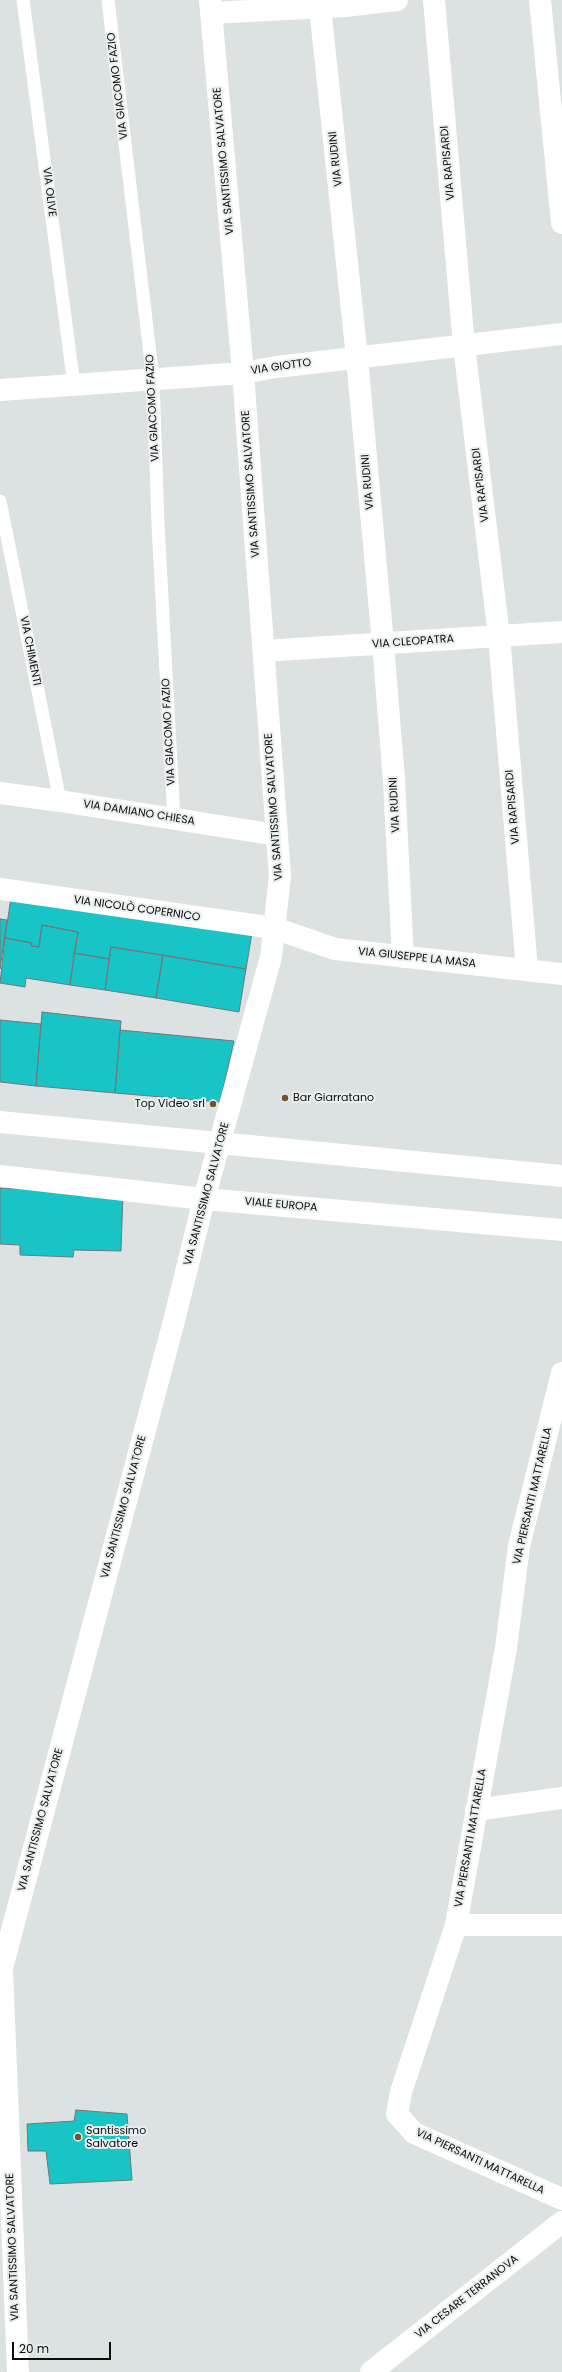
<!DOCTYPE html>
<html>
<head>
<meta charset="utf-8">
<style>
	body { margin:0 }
	#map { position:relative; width:562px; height:2372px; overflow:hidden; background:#dce1e1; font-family:Poppins,sans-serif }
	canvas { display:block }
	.scale { position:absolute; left:12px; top:2342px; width:99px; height:18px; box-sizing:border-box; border:2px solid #0b0d0d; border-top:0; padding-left:5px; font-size:12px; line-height:14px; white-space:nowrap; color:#0b0d0d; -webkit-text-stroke:3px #e9eeee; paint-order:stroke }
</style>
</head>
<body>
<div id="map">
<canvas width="562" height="2372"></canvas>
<div class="scale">20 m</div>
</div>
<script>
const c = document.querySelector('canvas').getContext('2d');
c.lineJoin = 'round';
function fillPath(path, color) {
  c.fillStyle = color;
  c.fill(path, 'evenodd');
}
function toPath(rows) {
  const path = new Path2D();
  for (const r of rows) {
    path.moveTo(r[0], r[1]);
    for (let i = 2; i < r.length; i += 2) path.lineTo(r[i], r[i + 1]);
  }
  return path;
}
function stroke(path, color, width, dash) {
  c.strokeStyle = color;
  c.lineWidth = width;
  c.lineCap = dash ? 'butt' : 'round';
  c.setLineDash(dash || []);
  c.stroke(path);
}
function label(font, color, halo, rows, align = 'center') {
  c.font = font + ' Poppins,sans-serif';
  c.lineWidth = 4;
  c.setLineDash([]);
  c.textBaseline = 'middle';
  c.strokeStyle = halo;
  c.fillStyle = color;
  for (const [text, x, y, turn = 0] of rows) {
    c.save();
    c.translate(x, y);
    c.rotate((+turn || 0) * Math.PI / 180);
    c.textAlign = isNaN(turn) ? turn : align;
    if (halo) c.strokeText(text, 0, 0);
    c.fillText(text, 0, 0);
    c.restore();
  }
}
const building = toPath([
	[11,897,252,933,246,969,111,947,109,959,74,953,78,932,42,925,39,947,31,946,32,943,5,938,11,897],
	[0,919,7,920,0,969,0,919],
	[42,925,78,932,70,985,26,978,25,987,0,983,5,938,32,943,31,946,39,947,42,925],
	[111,947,163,955,156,998,105,990,111,947],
	[74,953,109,959,105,990,70,985,74,953],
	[163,955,246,969,239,1012,156,998,163,955],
	[42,1012,121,1021,115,1093,36,1086,42,1012],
	[0,1020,41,1024,36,1086,0,1082,0,1020],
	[120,1030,234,1041,220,1102,115,1093,120,1030],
	[0,1188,123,1193,121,1251,74,1250,73,1257,20,1255,20,1245,0,1244,0,1188],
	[76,2110,127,2114,132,2180,50,2184,46,2151,28,2151,27,2124,74,2121,76,2110]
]);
fillPath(building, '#19c4c6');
stroke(building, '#737777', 1);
stroke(toPath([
	[23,0,74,385],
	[108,0,153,379,158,525,174,819],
	[0,501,60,801]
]), '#fff', 13);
stroke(toPath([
	[434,0,464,346,499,636,527,970],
	[540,0,562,223],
	[320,7,357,358,383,644,394,780,403,957],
	[211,13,345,6,397,0],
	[0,390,243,373,276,367,562,334],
	[264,651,562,632],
	[0,793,60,801,277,835],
	[0,889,274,928,335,949,562,974],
	[562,1373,519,1546,506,1648,456,1925,401,2092,397,2114,414,2133,562,2199],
	[476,1810,562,1798],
	[456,1925,562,1925],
	[18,2372,2,1968,174,1321,204,1199,271,957,280,876,243,373,210,0],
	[371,2372,562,2222]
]), '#fff', 22);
stroke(toPath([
	[0,1122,562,1176],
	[0,1176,204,1199,562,1230]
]), '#fff', 22);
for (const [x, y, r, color] of [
	[285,1098,4,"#75542b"],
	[213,1104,4,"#75542b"],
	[78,2137,4,"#75542b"]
]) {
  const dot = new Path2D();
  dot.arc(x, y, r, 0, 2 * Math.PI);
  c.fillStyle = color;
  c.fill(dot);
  stroke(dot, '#e9eeee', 1.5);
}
label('11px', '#0b0d0d', '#e9eeee', [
	["VIA GIACOMO FAZIO",118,86,-97],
	["VIA RUDINI",336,159,-96],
	["VIA SANTISSIMO SALVATORE",224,161,-95],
	["VIA RAPISARDI",448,163,-95],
	["VIA OLIVE",49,192,83],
	["VIA GIOTTO",281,367,-8],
	["VIA GIACOMO FAZIO",153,408,-93],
	["VIA RUDINI",368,482,-95],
	["VIA SANTISSIMO SALVATORE",251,484,-94],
	["VIA RAPISARDI",481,485,-97],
	["VIA CLEOPATRA",413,642,-4],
	["VIA CHIMENTI",30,651,79],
	["VIA GIACOMO FAZIO",169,732,-93],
	["VIA RUDINI",395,805,-93],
	["VIA SANTISSIMO SALVATORE",274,807,-94],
	["VIA RAPISARDI",513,807,-95],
	["VIA DAMIANO CHIESA",139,813,9],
	["VIA NICOLÒ COPERNICO",137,909,8],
	["VIA GIUSEPPE LA MASA",417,958,6],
	["VIA SANTISSIMO SALVATORE",207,1194,-75],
	["VIALE EUROPA",281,1205,5],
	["VIA PIERSANTI MATTARELLA",533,1496,-77],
	["VIA SANTISSIMO SALVATORE",124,1507,-75],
	["VIA SANTISSIMO SALVATORE",41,1820,-75],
	["VIA PIERSANTI MATTARELLA",471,1838,-80],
	["VIA PIERSANTI MATTARELLA",480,2162,25],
	["VIA SANTISSIMO SALVATORE",13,2247,-92],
	["VIA CESARE TERRANOVA",467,2297,-38]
]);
label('11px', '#0b0d0d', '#e9eeee', [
	["Bar Giarratano",293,1098],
	["Top Video srl",205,1104,"right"],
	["Santissimo",86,2131],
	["Salvatore",86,2144]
], 'left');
</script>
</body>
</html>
